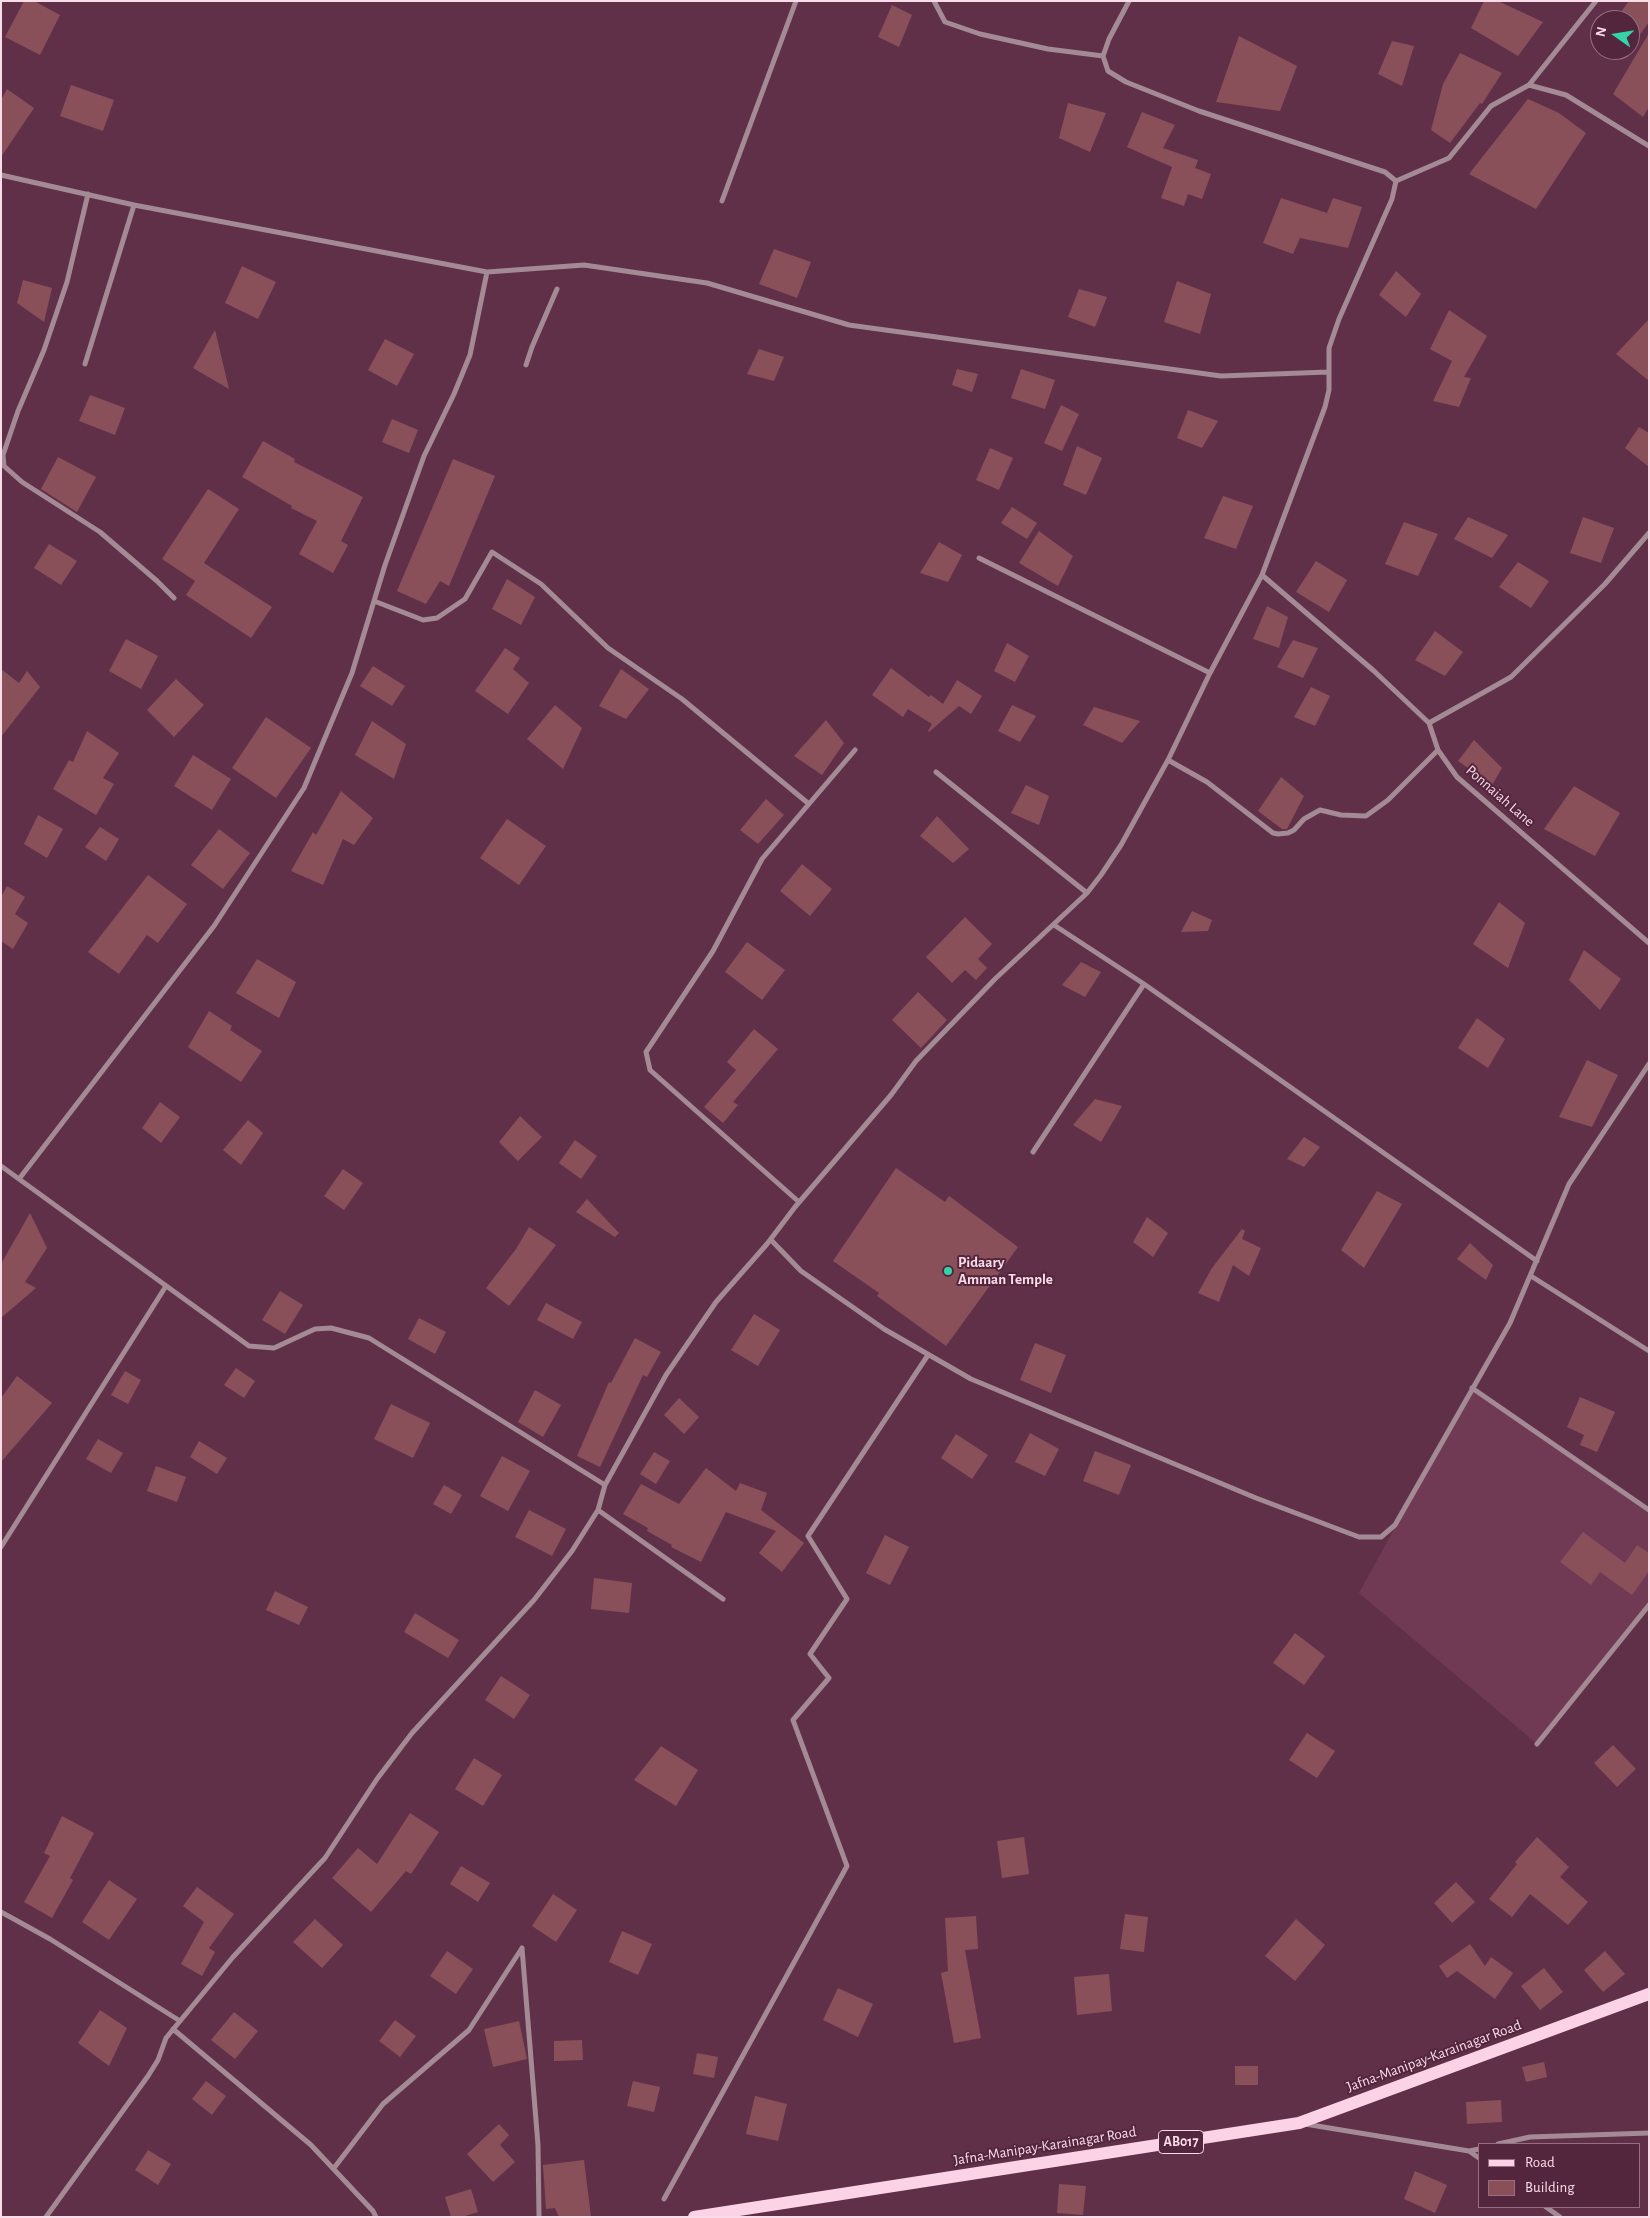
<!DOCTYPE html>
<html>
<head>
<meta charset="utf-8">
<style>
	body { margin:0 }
	#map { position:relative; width:1650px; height:2218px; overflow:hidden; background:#603049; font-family:"Alegreya Sans",sans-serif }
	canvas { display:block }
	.frame { position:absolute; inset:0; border:2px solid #fadbe8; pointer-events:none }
	.legend { position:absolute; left:1478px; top:2143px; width:162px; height:65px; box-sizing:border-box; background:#54263e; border:1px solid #966e82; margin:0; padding:6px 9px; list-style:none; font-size:15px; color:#fadbe8 }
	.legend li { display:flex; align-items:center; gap:10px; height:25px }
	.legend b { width:25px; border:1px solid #966e82 }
	.north { position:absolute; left:1590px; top:10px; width:50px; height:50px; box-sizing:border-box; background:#54263e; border:1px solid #966e82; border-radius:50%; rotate:283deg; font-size:14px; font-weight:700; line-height:20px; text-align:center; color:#fadbe8 }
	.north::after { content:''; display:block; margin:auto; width:18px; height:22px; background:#33d4a8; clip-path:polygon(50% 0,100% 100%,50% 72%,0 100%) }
</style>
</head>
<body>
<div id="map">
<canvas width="1650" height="2218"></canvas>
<div class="frame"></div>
<ul class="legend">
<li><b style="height:6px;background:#fcd3e6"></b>Road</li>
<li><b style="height:14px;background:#89505a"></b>Building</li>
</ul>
<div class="north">N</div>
</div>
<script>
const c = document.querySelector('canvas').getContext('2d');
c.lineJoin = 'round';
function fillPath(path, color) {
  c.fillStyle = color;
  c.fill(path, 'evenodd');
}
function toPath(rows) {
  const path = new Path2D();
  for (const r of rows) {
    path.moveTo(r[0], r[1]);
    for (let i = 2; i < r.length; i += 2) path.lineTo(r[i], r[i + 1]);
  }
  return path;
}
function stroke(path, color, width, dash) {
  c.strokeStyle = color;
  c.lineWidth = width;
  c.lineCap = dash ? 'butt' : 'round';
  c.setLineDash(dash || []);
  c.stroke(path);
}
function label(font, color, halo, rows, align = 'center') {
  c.font = font + ' "Alegreya Sans",sans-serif';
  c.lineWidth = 4;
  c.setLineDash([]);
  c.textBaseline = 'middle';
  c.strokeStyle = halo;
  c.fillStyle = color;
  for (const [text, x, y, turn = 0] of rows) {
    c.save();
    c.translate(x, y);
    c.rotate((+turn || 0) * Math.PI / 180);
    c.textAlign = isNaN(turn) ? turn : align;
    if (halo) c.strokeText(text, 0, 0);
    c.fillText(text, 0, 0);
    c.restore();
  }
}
fillPath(toPath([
	[1472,1388,1649,1510,1649,1605,1537,1744,1359,1593]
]), '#703a55');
fillPath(toPath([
	[24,1,34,1,60,15,40,55,5,37],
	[1484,1,1498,1,1543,22,1518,56,1471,28],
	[1629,1,1649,1,1649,22,1639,36,1630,29,1630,20,1615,20],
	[892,5,912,15,899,47,878,37],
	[1649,33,1649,107,1643,117,1613,94],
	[1239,36,1297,66,1280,111,1216,102],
	[1392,41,1414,46,1402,86,1378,74],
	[1460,53,1502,73,1482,104,1480,103,1450,143,1431,130,1443,84],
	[71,85,114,100,103,131,60,116],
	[7,89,34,108,1,157,1,100],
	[1528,99,1559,113,1586,133,1536,209,1469,174],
	[1068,103,1106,113,1090,152,1059,138],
	[1142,112,1175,125,1163,148,1198,160,1195,168,1211,174,1202,199,1188,194,1184,206,1161,198,1172,167,1127,147],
	[1281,198,1327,213,1333,198,1362,207,1348,248,1300,238,1293,254,1263,243],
	[774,249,811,262,797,298,759,284],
	[242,266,276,282,258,319,225,303],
	[1396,271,1421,294,1406,317,1379,295],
	[23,280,52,288,44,322,17,303],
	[1177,281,1211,294,1200,334,1164,322],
	[1079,289,1107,297,1095,327,1068,317],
	[1449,310,1487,336,1464,377,1471,378,1459,407,1433,401,1452,361,1430,349],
	[1649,319,1649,381,1616,354],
	[215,330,229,389,193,368],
	[385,339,414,354,397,386,368,370],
	[759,349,784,357,774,381,747,374],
	[957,369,978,374,972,392,952,385],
	[1021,369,1055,380,1045,409,1011,398],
	[90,395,125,408,115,435,79,421],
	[1061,405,1079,414,1062,451,1044,443],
	[1188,410,1218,421,1202,448,1177,438],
	[392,419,418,430,409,453,382,442],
	[1639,427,1649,433,1649,467,1625,448],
	[263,441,295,459,294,462,363,497,341,541,348,545,333,573,299,554,317,521,291,508,292,506,242,477],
	[1077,446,1102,458,1086,495,1063,485],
	[990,448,1013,458,999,490,976,480],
	[58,457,96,477,77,512,41,489],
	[453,459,495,476,449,586,440,581,426,604,397,591],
	[208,489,239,509,204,563,272,607,251,638,186,595,195,581,162,559],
	[1223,496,1253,506,1236,549,1204,538],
	[1012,507,1037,523,1027,539,1001,523],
	[1468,517,1508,535,1492,558,1454,539],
	[1583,517,1614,528,1601,563,1570,553],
	[1404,522,1438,534,1418,576,1385,564],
	[1039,531,1073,556,1058,586,1019,563],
	[939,542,962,555,948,582,920,573],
	[49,544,77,561,61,585,34,568],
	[1316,561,1347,580,1329,612,1296,592],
	[1518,562,1549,581,1531,608,1499,587],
	[507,579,535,597,521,625,492,609],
	[1267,606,1288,617,1279,648,1253,639],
	[1435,631,1463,652,1445,676,1415,660],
	[126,639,158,656,141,689,109,671],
	[1293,640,1318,648,1303,678,1277,667],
	[1007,643,1029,656,1015,682,994,671],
	[505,648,520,658,513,669,529,683,508,714,475,691],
	[373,666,405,686,392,706,360,686],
	[891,668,929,697,931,695,943,704,957,680,982,696,971,714,959,706,929,732,928,731,932,724,908,709,903,717,872,695],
	[1,669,19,683,27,671,40,687,1,737],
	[621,669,649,689,626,719,599,706],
	[176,679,204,705,174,737,147,710],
	[1311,687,1330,696,1315,726,1294,717],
	[555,705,582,728,563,769,527,739],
	[1012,705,1036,716,1020,742,998,731],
	[1094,707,1140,721,1122,743,1083,725],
	[266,717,311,748,276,798,232,768],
	[826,720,844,743,822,775,794,756],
	[372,721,406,744,394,779,355,755],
	[87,731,119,753,103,778,114,784,96,815,53,789,69,760,73,762],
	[1474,740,1502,768,1492,785,1458,761],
	[193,755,231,779,212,810,174,786],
	[1281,777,1304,796,1287,829,1282,829,1258,811],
	[1026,785,1049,796,1039,825,1011,813],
	[1574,786,1620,813,1595,856,1544,829],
	[341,791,373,818,354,845,343,839,323,885,291,871,313,832,316,835],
	[766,799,784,815,758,844,740,830],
	[38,815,63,829,47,858,24,844],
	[937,816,969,849,953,863,920,836],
	[507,819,546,846,519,885,480,858],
	[100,827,119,839,106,861,85,847],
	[219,829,250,853,223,889,191,865],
	[802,864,832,889,810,916,780,891],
	[148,875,187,904,158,943,147,935,119,974,88,952],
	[7,886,25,897,15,914,28,923,13,949,1,941,1,897],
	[1499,902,1525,923,1508,968,1473,944],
	[1192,911,1212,920,1208,931,1181,932],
	[965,917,992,944,978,959,987,968,976,980,965,970,952,983,926,957],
	[747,942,785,970,762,1000,725,972],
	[1584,950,1621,979,1600,1010,1569,980],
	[257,959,296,982,279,1018,236,993],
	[1081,962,1101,972,1085,997,1062,985],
	[918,992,947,1020,921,1048,892,1020],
	[209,1011,232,1026,230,1030,262,1051,241,1082,188,1047],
	[1477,1018,1505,1039,1488,1068,1458,1048],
	[754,1029,778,1049,733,1102,738,1105,723,1123,704,1107,736,1070,727,1062],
	[1587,1060,1618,1075,1592,1127,1559,1117],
	[1095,1099,1122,1106,1101,1142,1073,1125],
	[160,1102,180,1117,161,1143,142,1128],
	[520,1116,542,1137,518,1161,499,1142],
	[248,1120,263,1133,241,1165,223,1150],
	[1304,1137,1320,1147,1304,1167,1287,1159],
	[575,1140,597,1156,581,1179,559,1163],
	[896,1168,945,1202,949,1196,1018,1247,946,1346,877,1296,879,1293,833,1261],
	[343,1169,363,1183,344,1210,324,1196],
	[1377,1191,1402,1204,1364,1268,1341,1250],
	[587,1199,619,1233,615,1237,576,1212],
	[30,1213,47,1248,25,1282,36,1288,1,1318,1,1264],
	[1147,1217,1168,1233,1153,1257,1133,1242],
	[529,1227,556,1245,509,1306,486,1288,516,1249],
	[1242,1229,1245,1231,1242,1239,1261,1248,1249,1276,1233,1265,1219,1302,1198,1293,1212,1268],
	[1470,1243,1493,1265,1486,1280,1457,1259],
	[280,1291,303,1305,285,1334,262,1320],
	[546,1303,582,1322,573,1339,537,1320],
	[754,1314,780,1330,758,1366,731,1350],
	[419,1318,446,1332,435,1354,408,1339],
	[635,1338,661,1352,647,1377,643,1375,600,1467,577,1456,609,1382,611,1383],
	[1035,1343,1066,1355,1051,1393,1020,1380],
	[236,1368,255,1381,244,1398,224,1385],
	[125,1371,141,1380,128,1404,111,1395],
	[17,1376,52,1403,1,1462,1,1398],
	[535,1390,561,1405,543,1437,518,1422],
	[1580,1397,1615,1412,1597,1452,1580,1445,1584,1435,1567,1427],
	[679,1398,699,1417,684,1434,664,1415],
	[391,1404,430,1423,413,1458,374,1439],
	[1030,1433,1059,1449,1045,1476,1015,1462],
	[956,1434,988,1455,972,1479,941,1458],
	[98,1439,123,1453,111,1473,86,1459],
	[199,1441,227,1458,217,1474,190,1457],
	[1095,1451,1131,1465,1119,1495,1083,1481],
	[654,1452,670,1461,656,1484,640,1474],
	[502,1456,530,1471,508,1511,480,1496],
	[156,1466,186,1477,177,1502,147,1491],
	[706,1468,736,1491,740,1483,767,1493,761,1510,804,1543,782,1572,759,1553,776,1531,726,1512,701,1562,671,1547,672,1545,647,1531,648,1528,623,1514,641,1484,679,1504],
	[444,1485,462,1495,451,1514,433,1504],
	[529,1510,566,1529,552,1556,515,1537],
	[1583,1532,1625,1563,1637,1545,1649,1553,1649,1571,1632,1595,1600,1572,1591,1585,1560,1562],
	[885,1535,909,1547,890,1585,866,1573],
	[594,1578,632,1583,629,1613,591,1609],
	[275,1591,308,1607,299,1625,266,1610],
	[415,1613,459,1640,448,1658,404,1632],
	[1295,1633,1325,1656,1304,1685,1273,1663],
	[501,1676,530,1695,514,1719,485,1700],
	[1307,1733,1335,1751,1317,1778,1289,1760],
	[1613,1745,1636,1769,1617,1787,1594,1763],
	[661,1746,698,1770,676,1806,634,1780],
	[474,1758,502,1775,483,1806,455,1789],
	[410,1813,439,1832,411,1874,406,1871,371,1912,332,1878,358,1848,377,1864],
	[62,1816,94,1833,70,1878,73,1880,52,1918,24,1902,50,1856,44,1853],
	[1024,1837,1029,1874,1002,1878,997,1841],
	[1537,1837,1569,1867,1560,1877,1588,1902,1568,1925,1530,1894,1512,1917,1489,1899,1517,1864,1515,1862],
	[461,1866,490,1883,478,1902,450,1884],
	[109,1880,137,1899,109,1940,82,1922],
	[1456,1882,1475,1902,1452,1923,1434,1903],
	[197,1887,234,1914,209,1948,215,1952,202,1976,181,1964,204,1922,183,1906],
	[553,1894,577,1910,556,1942,532,1926],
	[1125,1914,1148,1917,1144,1952,1120,1949],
	[976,1916,978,1949,965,1950,981,2038,954,2043,941,1973,948,1971,945,1918],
	[315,1919,343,1945,322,1968,293,1942],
	[1296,1919,1325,1945,1295,1981,1265,1956],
	[622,1931,652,1944,638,1975,609,1962],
	[1470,1944,1485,1966,1491,1957,1513,1973,1495,1999,1457,1971,1447,1978,1439,1966],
	[447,1951,473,1969,456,1994,430,1976],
	[1605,1951,1625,1974,1603,1992,1584,1970],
	[1544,1968,1563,1992,1540,2010,1521,1986],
	[1109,1974,1112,2011,1077,2015,1074,1977],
	[838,1988,873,2004,858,2037,823,2020],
	[100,2010,127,2028,109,2066,78,2043],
	[234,2012,258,2031,235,2059,211,2040],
	[395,2020,416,2036,400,2057,379,2041],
	[519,2021,527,2059,493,2067,484,2029],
	[582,2040,583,2060,554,2061,554,2041],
	[697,2053,718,2057,714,2078,693,2074],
	[1544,2062,1547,2077,1526,2082,1522,2067],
	[1235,2066,1258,2066,1258,2085,1235,2085],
	[206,2081,226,2096,212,2115,192,2099],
	[633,2081,660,2087,654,2112,627,2106],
	[755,2096,787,2104,778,2141,746,2134],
	[1501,2100,1502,2122,1467,2124,1466,2102],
	[499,2124,509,2135,500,2145,515,2162,493,2182,467,2154],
	[148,2150,171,2164,158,2185,135,2170],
	[584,2160,591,2217,559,2217,555,2208,546,2209,543,2165],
	[1415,2171,1447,2185,1435,2213,1404,2199],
	[1059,2184,1086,2186,1083,2215,1057,2213],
	[471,2189,478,2212,462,2217,451,2217,445,2197]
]), '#89505a');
stroke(toPath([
	[934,1,945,22,980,34,1048,49,1103,56],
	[1529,85,1596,1],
	[1,175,134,205,487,272,584,265,707,283,849,325,1221,376,1328,372],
	[1396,181,1449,158,1491,106,1529,85,1566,95,1649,146],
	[88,194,67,282,44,350,18,411,3,455,4,466,22,482,100,532,157,581,174,598],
	[722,201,796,1],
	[85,364,134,205],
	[526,365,532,347,557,289],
	[979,558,1210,673],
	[1262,575,1374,671,1429,723,1438,750,1457,777,1649,943],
	[374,601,423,620,437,618,465,599,492,552,541,584,608,648,682,699,809,804],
	[1429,723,1511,677,1605,584,1649,533],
	[1168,760,1207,782,1273,833,1278,834,1288,833,1294,830,1304,819,1320,810,1341,815,1366,816,1388,800,1438,750],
	[936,772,1087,893],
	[1054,925,1144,984,1537,1261],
	[1033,1152,1144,984],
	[1,1166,249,1346,274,1348,315,1329,331,1328,369,1338,605,1485],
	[19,1179,214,926,304,788,352,673,385,565,424,456,454,394,470,355,487,272],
	[799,1202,650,1070,646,1052,713,951,762,859,855,750],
	[771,1240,801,1271,884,1329,971,1379,1256,1498,1359,1537,1381,1537,1395,1525,1510,1323,1569,1184,1649,1064],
	[1531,1276,1649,1351],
	[1472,1388,1649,1510],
	[598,1510,723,1599],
	[1,1547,166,1286],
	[1537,1744,1649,1605],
	[1,1912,50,1939,180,2021],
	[522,1948,538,2145,539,2217],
	[173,2029,311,2145,373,2211,376,2217],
	[1305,2124,1469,2151,1479,2158],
	[1498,2144,1530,2137,1649,2133],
	[1469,2151,1479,2149],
	[334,2168,383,2104,469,2030,522,1948],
	[664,2199,847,1866,793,1720,829,1678,810,1654,847,1599,808,1536,928,1355],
	[1546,2207,1560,2217],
	[46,2217,148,2076,158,2060,166,2038,233,1957,325,1858,377,1779,412,1733,534,1600,572,1551,598,1510,605,1485,666,1375,716,1302,767,1244,795,1207,891,1095,916,1061,995,979,1087,893,1101,875,1121,845,1168,760,1210,673,1262,575,1325,407,1329,390,1329,348,1339,319,1392,199,1396,181,1385,172,1199,111,1126,82,1108,71,1103,56,1109,39,1129,1]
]), '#a38a95', 5);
stroke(toPath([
	[694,2217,1299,2123,1649,1994]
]), '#fcd3e6', 12);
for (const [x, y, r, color] of [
	[948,1271,5,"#33d4a8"]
]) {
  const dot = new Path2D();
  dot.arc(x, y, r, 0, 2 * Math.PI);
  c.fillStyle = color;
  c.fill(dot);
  stroke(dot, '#54263e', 2);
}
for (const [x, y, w] of [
	[1181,2142,45]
]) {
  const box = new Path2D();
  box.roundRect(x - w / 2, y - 11.5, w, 23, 4);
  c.fillStyle = '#54263e';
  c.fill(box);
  stroke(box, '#fadbe8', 1);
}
label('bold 14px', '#fadbe8', null, [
	["AB017",1181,2142]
]);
label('15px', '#fadbe8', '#54263e', [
	["Ponnaiah Lane",1500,796,41],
	["Jafna-Manipay-Karainagar Road",1434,2056,-20],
	["Jafna-Manipay-Karainagar Road",1045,2146,-9]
]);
label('bold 15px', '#fadbe8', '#54263e', [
	["Pidaary",958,1262],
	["Amman Temple",958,1279]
], 'left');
</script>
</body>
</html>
